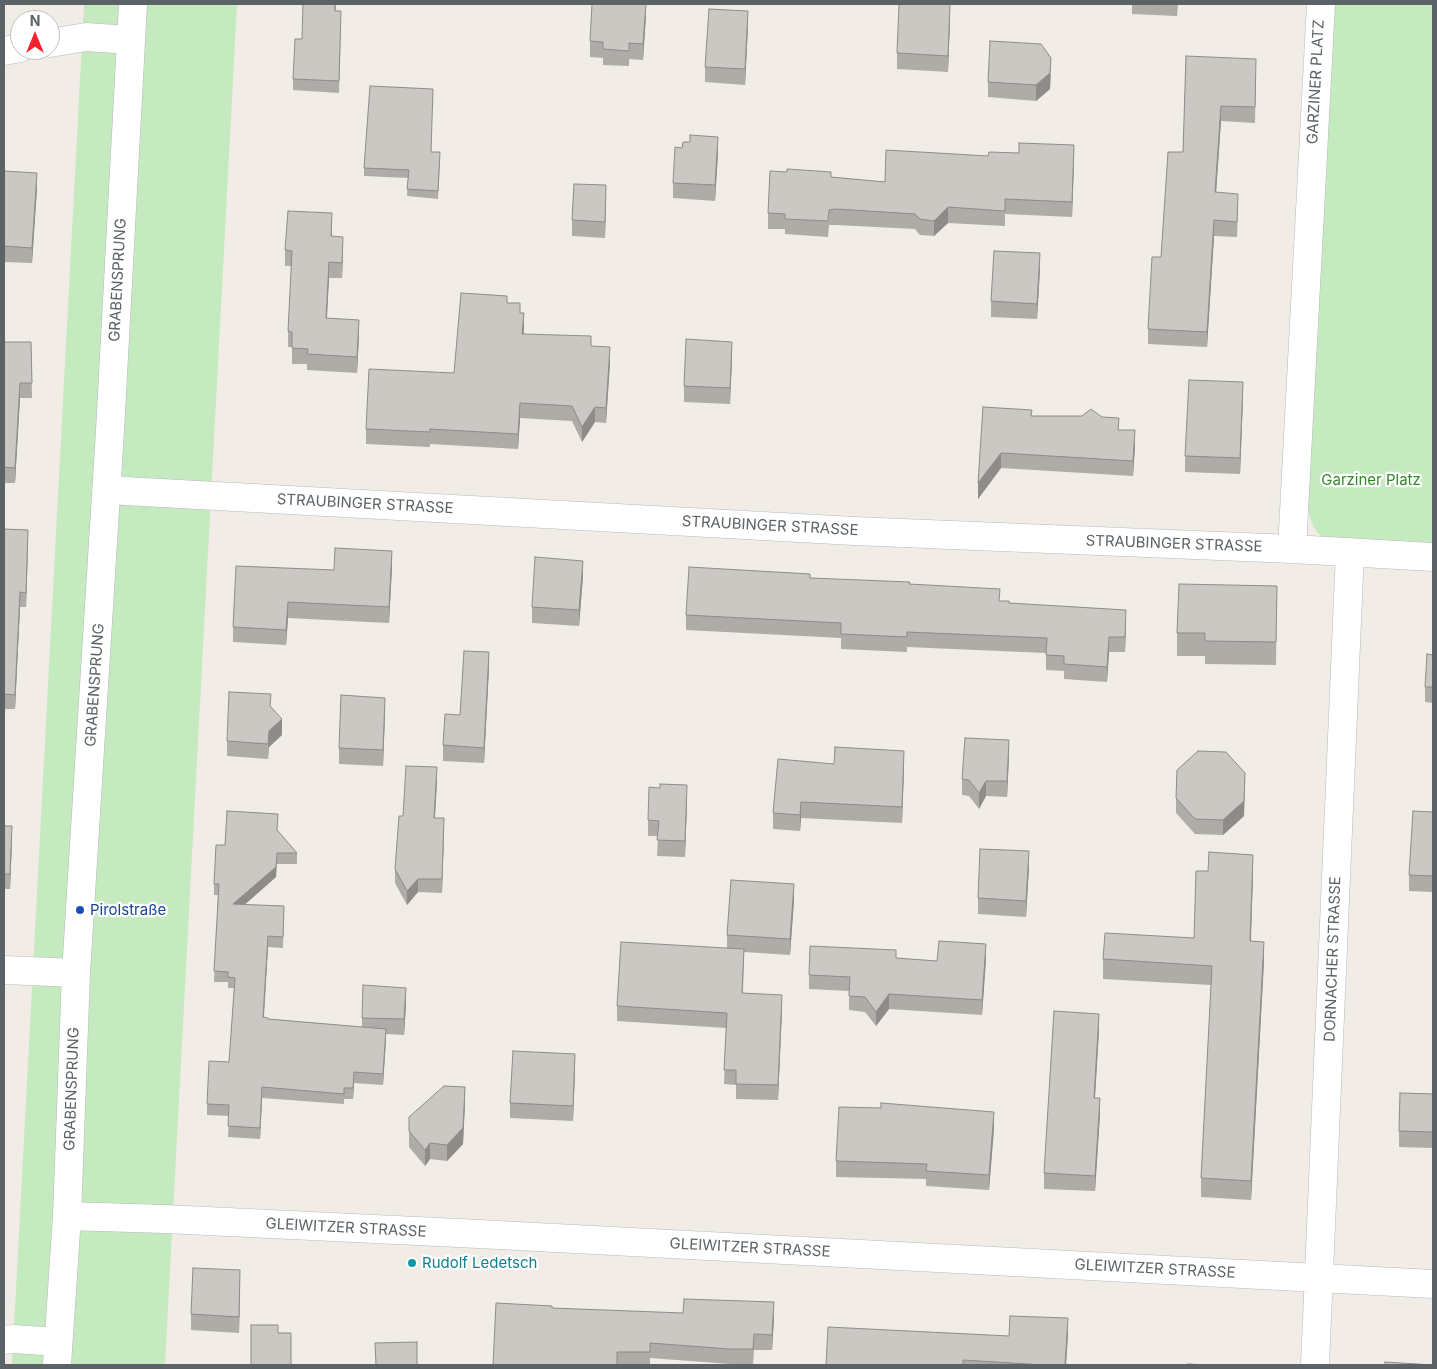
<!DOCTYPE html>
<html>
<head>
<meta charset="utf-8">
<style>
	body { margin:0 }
	#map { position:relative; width:1437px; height:1369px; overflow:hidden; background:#f1ece5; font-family:Inter,sans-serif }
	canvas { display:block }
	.frame { position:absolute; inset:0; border:5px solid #5c6367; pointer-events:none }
	.north { position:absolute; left:10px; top:10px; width:50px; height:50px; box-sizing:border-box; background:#fff; border:1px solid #bec1c2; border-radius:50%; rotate:0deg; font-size:14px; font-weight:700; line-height:20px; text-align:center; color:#5c6367 }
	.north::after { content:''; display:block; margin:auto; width:18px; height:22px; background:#fb2030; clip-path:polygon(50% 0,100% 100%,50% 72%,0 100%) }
</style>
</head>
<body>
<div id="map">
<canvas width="1437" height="1369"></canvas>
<div class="frame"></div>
<div class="north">N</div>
</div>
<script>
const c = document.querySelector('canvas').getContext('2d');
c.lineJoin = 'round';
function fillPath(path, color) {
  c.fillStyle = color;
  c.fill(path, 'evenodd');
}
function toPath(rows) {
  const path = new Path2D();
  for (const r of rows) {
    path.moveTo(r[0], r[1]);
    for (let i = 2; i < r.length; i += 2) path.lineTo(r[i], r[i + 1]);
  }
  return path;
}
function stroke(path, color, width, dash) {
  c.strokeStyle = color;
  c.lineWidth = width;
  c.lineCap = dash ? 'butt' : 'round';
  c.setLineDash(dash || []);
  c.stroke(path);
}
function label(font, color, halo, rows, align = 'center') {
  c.font = font + ' Inter,sans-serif';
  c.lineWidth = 4.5;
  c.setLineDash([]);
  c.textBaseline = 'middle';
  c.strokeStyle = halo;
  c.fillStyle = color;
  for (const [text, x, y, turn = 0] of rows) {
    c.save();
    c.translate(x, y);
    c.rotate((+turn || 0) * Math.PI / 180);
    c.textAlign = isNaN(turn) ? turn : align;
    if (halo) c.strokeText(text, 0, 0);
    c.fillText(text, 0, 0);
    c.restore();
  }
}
fillPath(toPath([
	[84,4,237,4,165,1365,12,1365],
	[1335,4,1433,4,1433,545,1323,540,1313,526,1309,514,1308,488]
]), '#c6eabf');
const minor = toPath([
	[50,43,86,37,131,40],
	[4,51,20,48],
	[107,490,854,531,1292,549,1433,557],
	[1292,549,1321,4],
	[4,970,76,973],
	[67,1216,165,1219,479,1234,1433,1284],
	[4,1340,14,1339,58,1342],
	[57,1365,67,1216,76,973,110,431,133,4],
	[1315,1365,1350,552]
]);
stroke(minor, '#b5b9bd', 29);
stroke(minor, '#fff', 28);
fillPath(toPath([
	[336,4,336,11,341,23,339,93,293,90,293,79,302,39],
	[1132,4,1178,4,1177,16,1132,14],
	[646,15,643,60,629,59,629,66,603,65,603,58,590,57,590,41],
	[950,18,948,72,897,69,897,53],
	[748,26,745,85,705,82,705,67],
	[1186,56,1256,75,1255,123,1221,121,1216,192,1238,209,1237,237,1214,236,1207,347,1148,344,1148,329,1161,257,1183,152],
	[1051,74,1050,89,1036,101,988,97,988,82],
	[682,148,718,153,715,201,673,198,673,183],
	[432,152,440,160,438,199,407,196,408,178,364,176,364,168],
	[1074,161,1072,217,1005,214,1005,226,948,223,934,236,920,235,915,229,836,225,829,225,828,237,785,234,785,229,768,229,768,213,831,177,885,182],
	[4,171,37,188,32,263,4,262],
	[606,201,605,238,572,236,572,220],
	[332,229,332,236,343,252,342,278,329,278,327,318,359,335,357,373,307,370,307,364,292,364,292,347,288,347,288,331,292,266,285,266,285,250],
	[1040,269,1037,319,991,317,991,301],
	[507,303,520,313,524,328,524,334,591,346,610,362,606,423,595,422,582,442,572,421,520,418,518,449,430,444,430,447,366,444,366,429,454,373],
	[4,342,31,342,32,398,20,398,15,483,4,483],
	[732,357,730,404,684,402,684,386],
	[1243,398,1240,474,1185,472,1185,456],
	[983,407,1032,416,1119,430,1135,446,1133,476,1001,468,978,499],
	[4,529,28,544,26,607,20,607,15,709,4,709],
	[392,567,389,623,288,618,286,645,233,642,233,627,334,570],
	[583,576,579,626,532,623,532,607],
	[810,578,910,584,1126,625,1125,652,1109,652,1107,682,1064,679,1064,671,1046,670,1046,653,907,647,907,652,841,649,841,638,686,630,686,615],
	[1277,586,1276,665,1205,664,1205,656,1177,656,1177,633],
	[1433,655,1433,703,1425,702,1425,687],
	[489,668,484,763,443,761,443,745,460,715],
	[271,707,282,735,269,747,268,759,227,756,227,741],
	[385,713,383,766,339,764,339,748],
	[1009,756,1007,797,986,796,979,809,969,796,962,795,962,779],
	[834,764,904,767,902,823,801,818,800,831,773,829,773,813],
	[437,781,435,818,444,832,442,893,418,892,407,905,395,883,395,869,403,816],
	[1245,788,1244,816,1223,835,1195,834,1176,813,1176,798],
	[687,801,685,857,657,856,658,836,648,836,648,820],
	[1433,812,1433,892,1409,891,1409,875],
	[4,826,12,841,10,889,4,889],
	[278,831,297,853,297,864,277,864,276,877,244,905,284,906,283,948,268,947,264,1017,268,1019,362,1027,362,1018,406,1004,404,1035,386,1034,383,1085,354,1083,353,1099,344,1099,344,1104,262,1098,260,1139,228,1137,229,1116,207,1115,207,1104,229,1062,234,988,228,988,228,982,214,982,218,895,214,895,214,884,225,845],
	[1029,866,1026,917,978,914,978,898],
	[1253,874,1251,941,1264,961,1251,1200,1201,1197,1201,1178,1211,985,1103,979,1103,959,1194,938],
	[794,900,790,955,744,952,743,993,782,1009,778,1100,736,1099,736,1085,724,1084,726,1028,617,1021,617,1006,727,948,727,935],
	[896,958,937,961,986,959,982,1015,889,1009,876,1026,865,1012,849,1010,849,991,809,989,809,975],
	[1099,1030,1095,1098,1100,1114,1095,1191,1044,1189,1044,1173],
	[575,1069,573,1121,510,1118,510,1103],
	[1433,1094,1433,1148,1399,1147,1399,1131],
	[465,1103,463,1144,447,1161,430,1159,425,1166,409,1147,409,1131],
	[994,1128,989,1190,926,1186,926,1179,836,1177,836,1161],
	[240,1285,239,1333,191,1330,191,1314],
	[552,1308,774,1318,772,1350,754,1350,753,1365,730,1364,650,1358,650,1365,493,1365],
	[1068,1334,1066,1365,826,1365,1009,1336]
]), '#afaba7');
fillPath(toPath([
	[646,4,646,15,643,60,643,44],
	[950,4,950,18,948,72,948,56],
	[748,11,748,26,745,85,745,69],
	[1051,58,1050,89,1036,101,1036,85],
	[1221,106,1221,121,1215,208,1215,192],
	[718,137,718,153,715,201,715,185],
	[1074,145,1074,161,1072,217,1072,202],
	[37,173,37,188,32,263,32,248],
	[606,185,606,201,605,238,605,222],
	[948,207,948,223,934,236,934,221],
	[1214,220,1214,236,1207,347,1207,332],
	[343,237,343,252,342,278,342,263],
	[1040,253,1040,269,1037,319,1037,304],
	[329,262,329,278,326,333,326,318],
	[524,313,524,328,522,349,522,334],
	[359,320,359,335,357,373,357,357],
	[732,342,732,357,730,404,730,388],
	[610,347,610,362,606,423,606,408],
	[1243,382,1243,398,1240,474,1240,458],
	[20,383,20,398,15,483,15,468],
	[520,403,520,418,518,449,518,434],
	[595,407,595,422,582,442,582,427],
	[1135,430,1135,446,1133,476,1133,461],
	[1001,453,1001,468,978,499,978,483],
	[28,530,28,544,26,607,26,593],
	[392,551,392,567,389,623,389,607],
	[583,561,583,576,579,626,579,610],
	[20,592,20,607,15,709,15,695],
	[288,602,288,618,286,645,286,630],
	[1126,610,1126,625,1125,652,1125,637],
	[1109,637,1109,652,1107,682,1107,667],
	[489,652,489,668,484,763,484,748],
	[385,698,385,713,383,766,383,750],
	[282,719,282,735,269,747,268,759,269,731],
	[1009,740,1009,756,1007,797,1007,781],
	[904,751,904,767,902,823,902,807],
	[437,767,437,781,434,831,434,818],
	[1245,773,1244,816,1223,835,1223,820],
	[986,781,986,796,979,809,979,793],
	[687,785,687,801,685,857,685,841],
	[801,802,801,818,800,831,800,815],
	[444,818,444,832,442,893,442,879],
	[12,826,12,841,10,889,10,874],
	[1029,851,1029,866,1026,917,1026,901],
	[277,853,276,877,233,915,233,904],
	[1253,855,1253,874,1250,960,1250,941],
	[418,879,418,892,407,905,407,891],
	[794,884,794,900,790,955,790,939],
	[268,936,268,947,263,1028,263,1017],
	[1264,942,1264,961,1251,1200,1251,1181],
	[986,944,986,959,982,1015,982,1000],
	[406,988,406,1004,404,1035,404,1019],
	[889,994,889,1009,876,1026,876,1012],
	[782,995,782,1009,778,1100,778,1085],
	[1099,1014,1099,1030,1094,1113,1094,1098],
	[386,1029,386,1040,383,1085,383,1074],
	[575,1054,575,1069,573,1121,573,1106],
	[354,1072,354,1083,353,1099,353,1088],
	[262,1087,262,1098,260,1139,260,1128],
	[465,1087,465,1103,463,1144,447,1161,447,1145],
	[1100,1098,1100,1114,1095,1191,1095,1176],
	[994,1112,994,1128,989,1190,989,1175],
	[430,1143,430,1159,425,1166,425,1150],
	[240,1270,240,1285,239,1333,239,1317],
	[774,1302,774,1318,772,1350,772,1335],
	[1068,1318,1068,1334,1066,1365,1065,1365]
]), '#8e8b88');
const building = toPath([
	[303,4,335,4,335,11,341,11,339,81,293,79,295,39,302,39,303,4],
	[592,4,646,4,643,44,629,43,629,51,603,49,603,42,590,41,592,4],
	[899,4,950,4,948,56,897,53,899,4],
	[709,9,748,11,745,69,705,67,709,9],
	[990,41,1041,44,1051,58,1050,73,1036,85,988,82,990,41],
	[1186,56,1256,59,1255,107,1221,106,1215,192,1238,194,1237,222,1214,220,1207,332,1148,329,1152,257,1161,257,1168,152,1183,152,1186,56],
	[370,86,433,89,431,152,440,152,438,191,407,189,409,170,364,168,370,86],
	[690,135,718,137,715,185,673,183,675,147,682,148,683,142,690,142,690,135],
	[1019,143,1074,145,1072,202,1005,199,1005,211,948,207,934,221,920,219,915,214,836,209,829,210,828,221,785,219,785,214,768,213,770,171,787,172,787,169,831,172,831,177,885,182,886,150,988,156,989,152,1019,153,1019,143],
	[4,171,37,173,32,248,4,246,4,171],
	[574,184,606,185,605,222,572,220,574,184],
	[288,211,332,213,331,236,343,237,342,263,329,262,326,318,359,320,357,357,307,354,308,349,292,348,292,332,288,331,292,251,285,250,288,211],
	[994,251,1040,253,1037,304,991,301,994,251],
	[461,293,507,296,507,303,520,303,520,313,524,313,522,334,591,336,591,346,610,347,606,408,595,407,582,427,572,406,520,403,518,434,430,429,430,432,366,429,369,369,454,373,461,293],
	[686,339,732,342,730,388,684,386,686,339],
	[4,342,31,342,32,383,20,383,15,468,4,467,4,342],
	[1189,380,1243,382,1240,458,1185,456,1189,380],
	[983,407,1032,410,1031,416,1082,416,1091,409,1102,417,1119,418,1118,430,1135,430,1133,461,1001,453,978,483,983,407],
	[4,529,28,530,26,593,20,592,15,695,4,694,4,529],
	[335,548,392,551,389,607,288,602,286,630,233,627,236,566,334,570,335,548],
	[535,557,583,561,579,610,532,607,535,557],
	[689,567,810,574,810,578,910,582,909,584,1000,589,999,601,1009,601,1009,603,1126,610,1125,637,1109,637,1107,667,1064,664,1064,656,1046,655,1047,638,907,632,907,637,841,634,841,623,686,615,689,567],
	[1179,584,1277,586,1276,642,1205,641,1205,633,1177,633,1179,584],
	[464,651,489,652,484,748,443,745,445,714,460,715,464,651],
	[1427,654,1433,655,1433,687,1425,687,1427,654],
	[229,692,271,694,270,706,282,719,269,731,268,744,227,741,229,692],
	[341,695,385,698,383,750,339,748,341,695],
	[965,738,1009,740,1007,781,986,781,979,793,969,780,962,779,965,738],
	[835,747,904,751,902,807,801,802,800,815,773,813,778,759,834,764,835,747],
	[1198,751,1226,752,1245,773,1244,801,1223,820,1195,819,1176,798,1177,770,1198,751],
	[406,766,437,767,434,818,444,818,442,879,418,879,407,891,395,869,399,816,403,816,406,766],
	[660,784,687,785,685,841,657,840,659,821,648,820,649,787,660,788,660,784],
	[227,811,278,814,277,830,297,853,277,853,276,867,233,904,284,906,283,937,268,936,263,1017,268,1018,268,1019,386,1029,383,1074,354,1072,353,1088,344,1088,344,1094,262,1087,260,1128,228,1126,229,1105,207,1104,209,1061,229,1062,235,978,228,977,228,972,214,971,219,884,214,884,216,845,225,845,227,811],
	[1413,811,1433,812,1433,876,1409,875,1413,811],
	[4,826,12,826,10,874,4,874,4,826],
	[980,849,1029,851,1026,901,978,898,980,849],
	[1209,852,1253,855,1250,941,1264,942,1251,1181,1201,1178,1212,966,1103,959,1105,933,1194,938,1196,871,1208,871,1209,852],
	[731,880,794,884,790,939,727,935,731,880],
	[939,941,986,944,982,1000,889,994,876,1012,865,997,849,996,850,977,809,975,810,946,896,950,896,958,937,961,939,941],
	[621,942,744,949,742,993,782,995,778,1085,736,1084,736,1070,724,1070,727,1013,617,1006,621,942],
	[363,985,406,988,404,1019,362,1018,363,985],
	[1054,1011,1099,1014,1094,1098,1100,1098,1095,1176,1044,1173,1054,1011],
	[513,1051,575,1054,573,1106,510,1103,513,1051],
	[444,1086,465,1087,463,1128,447,1145,430,1143,425,1150,409,1131,409,1117,444,1086],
	[1400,1093,1433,1094,1433,1132,1399,1131,1400,1093],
	[881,1103,994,1112,989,1175,926,1171,927,1164,836,1161,839,1107,881,1108,881,1103],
	[193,1268,240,1270,239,1317,191,1314,193,1268],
	[684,1299,774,1302,772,1335,754,1334,753,1349,730,1349,650,1343,650,1352,617,1352,617,1365,493,1365,496,1303,552,1306,552,1308,683,1313,684,1299],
	[1010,1316,1068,1318,1065,1365,1044,1365,963,1360,963,1365,826,1365,828,1327,1009,1336,1010,1316],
	[251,1325,278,1325,278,1333,291,1333,291,1365,251,1365,251,1325],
	[417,1342,417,1365,376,1365,375,1343,417,1342],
	[1385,1362,1433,1365,1385,1365,1385,1362],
	[1188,1364,1207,1365,1188,1365,1188,1364]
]);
fillPath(building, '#cbc7c2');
stroke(building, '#8e8b88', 1);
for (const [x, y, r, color] of [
	[80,910,5,"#1a4fb4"],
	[412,1263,5,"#0f9aa8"]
]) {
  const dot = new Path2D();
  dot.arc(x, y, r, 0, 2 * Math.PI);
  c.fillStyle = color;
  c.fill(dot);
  stroke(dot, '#fff', 2);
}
label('15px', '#5c6367', '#fff', [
	["GARZINER PLATZ",1316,82,-87],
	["GRABENSPRUNG",118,280,-87],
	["STRAUBINGER STRASSE",365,504,3],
	["STRAUBINGER STRASSE",770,526,3],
	["STRAUBINGER STRASSE",1174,544,2],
	["GRABENSPRUNG",95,685,-86],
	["DORNACHER STRASSE",1333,959,-88],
	["GRABENSPRUNG",72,1089,-88],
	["GLEIWITZER STRASSE",346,1228,3],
	["GLEIWITZER STRASSE",750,1248,3],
	["GLEIWITZER STRASSE",1155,1269,3]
]);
label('15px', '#35872c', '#fff', [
	["Garziner Platz",1371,480]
]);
label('15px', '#164399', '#fff', [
	["Pirolstraße",90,910]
], 'left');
label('15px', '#0d838f', '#fff', [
	["Rudolf Ledetsch",422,1263]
], 'left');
</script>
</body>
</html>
